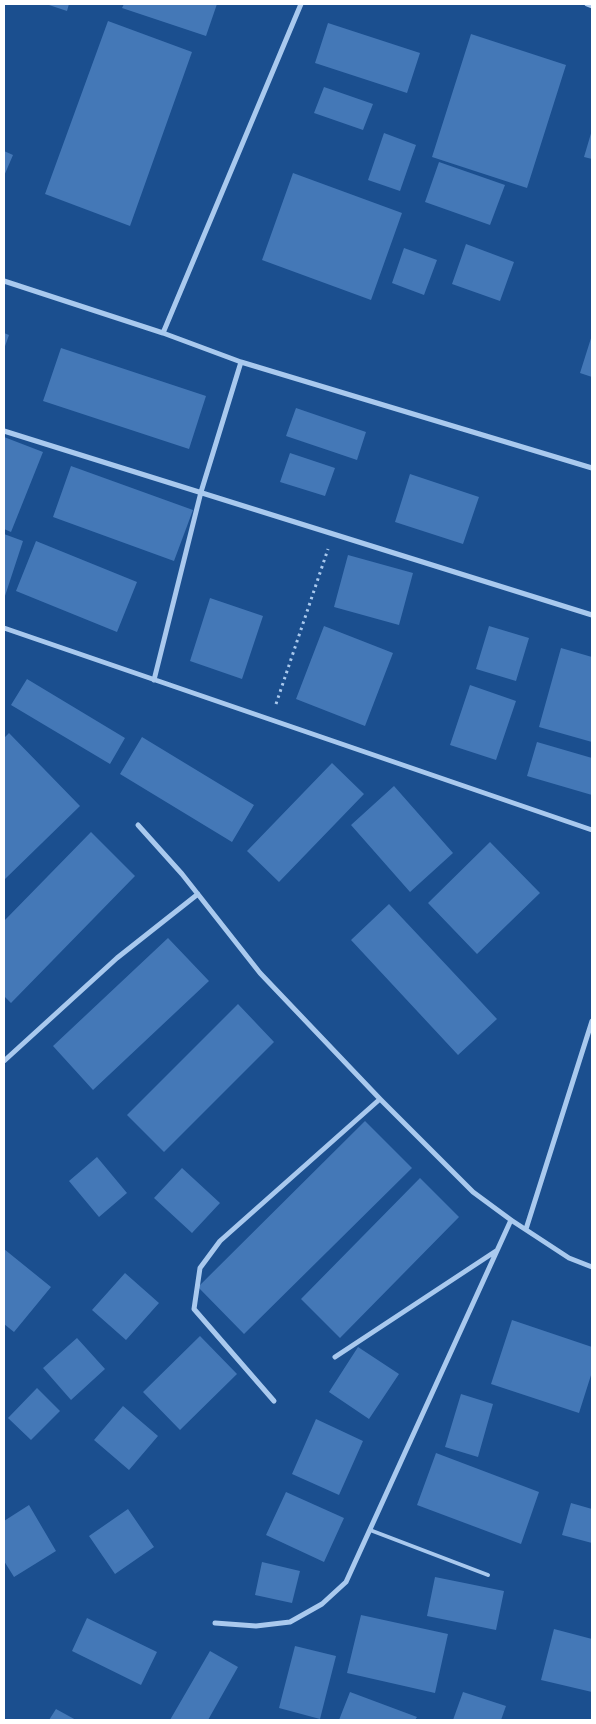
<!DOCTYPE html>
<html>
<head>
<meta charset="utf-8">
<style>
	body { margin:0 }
	#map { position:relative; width:596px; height:1724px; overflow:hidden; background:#1b4f8f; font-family:"Asap Condensed",sans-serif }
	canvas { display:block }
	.frame { position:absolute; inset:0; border:5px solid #fff; pointer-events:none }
</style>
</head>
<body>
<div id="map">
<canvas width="596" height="1724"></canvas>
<div class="frame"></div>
</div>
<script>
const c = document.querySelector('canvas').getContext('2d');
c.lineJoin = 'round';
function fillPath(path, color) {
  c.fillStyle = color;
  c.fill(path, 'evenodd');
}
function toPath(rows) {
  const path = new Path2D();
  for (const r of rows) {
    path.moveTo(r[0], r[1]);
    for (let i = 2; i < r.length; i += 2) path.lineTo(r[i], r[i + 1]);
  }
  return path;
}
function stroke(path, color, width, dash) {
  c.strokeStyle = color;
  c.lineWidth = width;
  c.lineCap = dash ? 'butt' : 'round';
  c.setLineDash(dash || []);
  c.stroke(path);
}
fillPath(toPath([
	[46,4,69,4,67,11],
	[124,4,217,4,206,36,122,8],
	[108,21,192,52,130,226,45,194],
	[328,23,420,53,407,93,315,63],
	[471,34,566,65,527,188,432,157],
	[324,87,373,104,363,130,314,113],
	[592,130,592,159,584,157],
	[384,133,416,145,400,191,368,180],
	[4,151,13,155,4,176],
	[439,162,505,185,490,225,425,202],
	[293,173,402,213,371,300,262,260],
	[466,244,514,262,500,301,452,284],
	[404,248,437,260,424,295,392,283],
	[4,333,9,335,4,349],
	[592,335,592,377,580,373],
	[61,348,206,396,189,449,43,401],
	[296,408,366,432,357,460,286,436],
	[4,437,43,452,11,532,4,529],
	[290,453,335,468,325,496,280,482],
	[71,466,193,510,174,561,53,517],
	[410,474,479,497,463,544,395,522],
	[4,534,23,541,4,599],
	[36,541,137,582,117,632,16,591],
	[348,555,413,573,399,625,334,607],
	[210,598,263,616,242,679,190,661],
	[324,626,393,653,365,726,296,699],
	[489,626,529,638,516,681,476,669],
	[561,648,592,657,592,742,539,727],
	[27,679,125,738,110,764,11,705],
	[470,685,516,701,496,760,450,745],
	[9,733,80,806,4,880,4,738],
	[142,737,254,805,232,842,120,774],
	[537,742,592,758,592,795,527,776],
	[332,763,364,794,279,882,247,851],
	[394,786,453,853,410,892,351,825],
	[91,832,135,876,11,1003,4,996,4,921],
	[490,842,540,893,477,954,428,903],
	[389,904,497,1019,458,1055,351,940],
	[168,938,209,981,93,1090,53,1046],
	[238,1004,274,1042,164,1152,127,1115],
	[365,1121,412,1168,244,1334,198,1287],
	[97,1157,127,1193,99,1217,69,1181],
	[182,1168,220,1203,192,1233,154,1198],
	[420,1178,459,1217,340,1338,301,1299],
	[4,1249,51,1287,14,1332,4,1324],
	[125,1273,159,1303,126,1340,92,1310],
	[512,1320,592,1347,592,1372,579,1413,491,1384],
	[200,1336,237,1374,180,1430,143,1392],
	[77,1338,105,1369,71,1400,43,1368],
	[358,1347,399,1374,369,1419,329,1392],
	[37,1388,60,1411,31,1440,8,1418],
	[461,1394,493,1404,478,1457,445,1447],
	[123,1406,158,1436,129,1470,94,1440],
	[316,1419,363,1441,339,1495,292,1474],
	[436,1453,539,1492,521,1544,417,1505],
	[286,1492,344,1518,324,1562,266,1535],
	[571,1503,592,1509,592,1543,562,1535],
	[29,1505,56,1551,14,1577,4,1561,4,1521],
	[128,1509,154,1547,115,1574,89,1536],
	[262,1562,300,1571,292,1603,255,1595],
	[435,1577,504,1591,496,1630,427,1616],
	[361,1615,448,1634,435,1693,347,1673],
	[87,1618,157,1652,141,1685,72,1651],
	[554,1629,592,1639,592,1692,541,1680],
	[295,1646,336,1656,320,1719,279,1708],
	[210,1651,238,1667,208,1720,170,1720],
	[350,1692,417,1717,415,1720,339,1720],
	[463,1692,506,1706,501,1720,453,1720],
	[56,1709,76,1720,49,1720]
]), '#4478b7');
stroke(toPath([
	[276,704,328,549]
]), '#a9c9ee', 3, [2.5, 4]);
stroke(toPath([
	[370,1530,488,1575]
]), '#a9c9ee', 4);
stroke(toPath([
	[587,4,592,6],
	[4,281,163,333,241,362,592,468],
	[163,333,301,4],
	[4,431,592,615],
	[4,628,592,830],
	[154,680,201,492,241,362],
	[138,825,182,874,260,973,380,1099,473,1192,511,1220,569,1258,592,1267],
	[4,1061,117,958,198,894],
	[526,1229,592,1021],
	[335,1357,496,1251],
	[274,1401,194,1309,200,1268,220,1241,380,1099],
	[215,1623,256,1626,290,1622,322,1604,346,1582,511,1220]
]), '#a9c9ee', 5);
</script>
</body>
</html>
